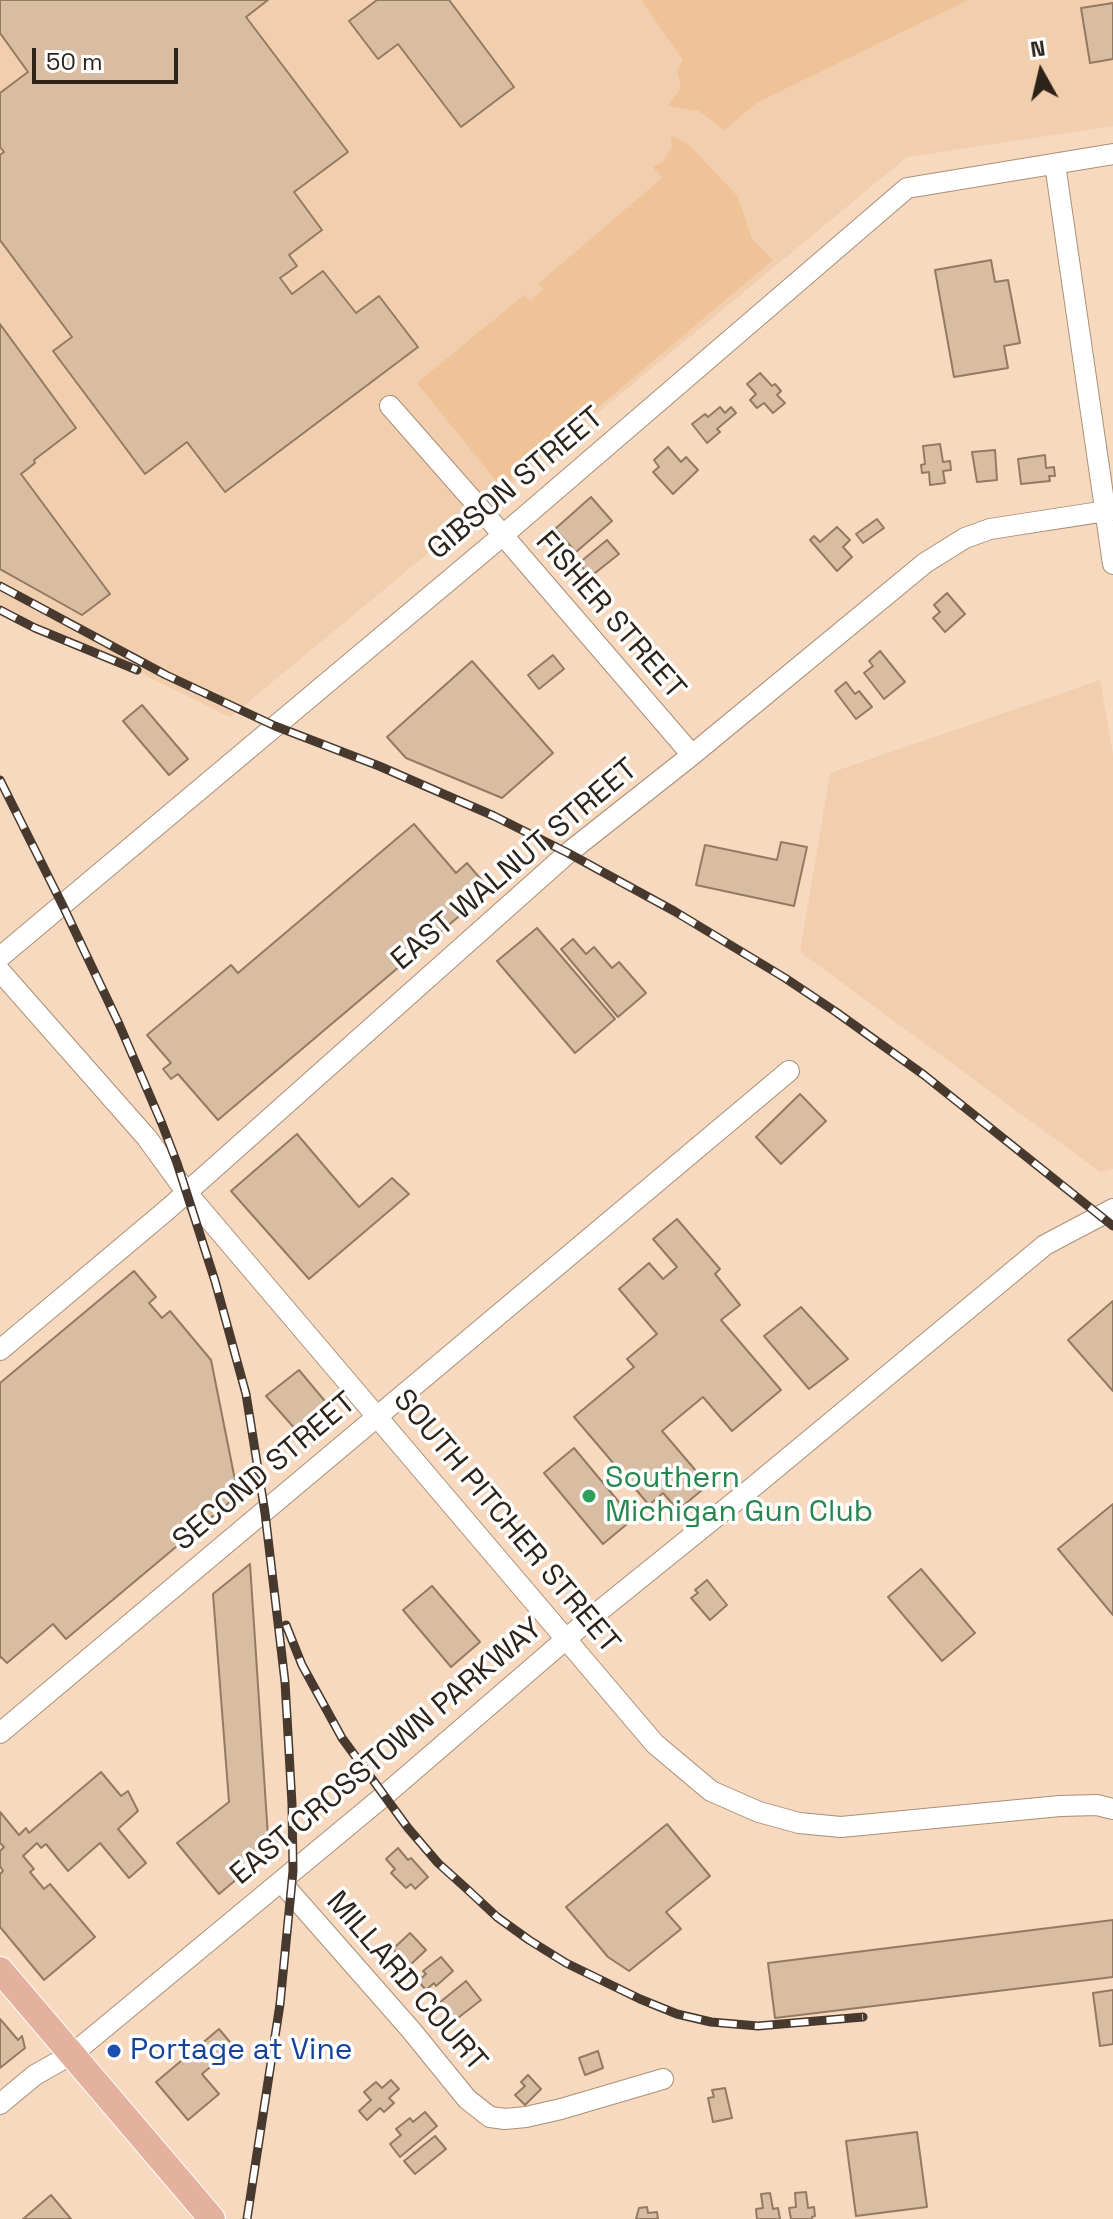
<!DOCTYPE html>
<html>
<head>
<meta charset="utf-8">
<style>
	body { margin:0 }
	#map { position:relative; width:1113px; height:2219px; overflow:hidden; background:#f6d9be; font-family:"Space Grotesk",sans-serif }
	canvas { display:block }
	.north { position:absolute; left:1001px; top:32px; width:80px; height:80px; -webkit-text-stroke:6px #fff; paint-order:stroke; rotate:352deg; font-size:22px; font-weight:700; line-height:32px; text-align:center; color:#2e2319 }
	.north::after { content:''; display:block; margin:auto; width:28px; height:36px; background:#2e2319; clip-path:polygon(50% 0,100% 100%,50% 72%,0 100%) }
	.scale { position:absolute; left:32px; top:48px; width:146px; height:36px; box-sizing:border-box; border:4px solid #2e2319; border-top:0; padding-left:10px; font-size:24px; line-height:28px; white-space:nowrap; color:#2e2319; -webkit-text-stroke:6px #fff; paint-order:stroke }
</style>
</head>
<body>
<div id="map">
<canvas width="1113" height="2219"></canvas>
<div class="north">N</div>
<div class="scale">50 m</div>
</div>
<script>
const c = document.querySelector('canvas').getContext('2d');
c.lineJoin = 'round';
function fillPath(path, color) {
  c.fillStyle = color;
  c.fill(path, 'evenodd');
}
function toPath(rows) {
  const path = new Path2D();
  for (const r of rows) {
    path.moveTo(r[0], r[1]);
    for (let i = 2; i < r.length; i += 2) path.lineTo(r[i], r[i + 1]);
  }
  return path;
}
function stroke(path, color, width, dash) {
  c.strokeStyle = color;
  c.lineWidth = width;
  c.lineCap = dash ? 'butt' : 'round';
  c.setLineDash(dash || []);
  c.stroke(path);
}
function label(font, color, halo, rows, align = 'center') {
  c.font = font + ' "Space Grotesk",sans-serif';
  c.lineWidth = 7;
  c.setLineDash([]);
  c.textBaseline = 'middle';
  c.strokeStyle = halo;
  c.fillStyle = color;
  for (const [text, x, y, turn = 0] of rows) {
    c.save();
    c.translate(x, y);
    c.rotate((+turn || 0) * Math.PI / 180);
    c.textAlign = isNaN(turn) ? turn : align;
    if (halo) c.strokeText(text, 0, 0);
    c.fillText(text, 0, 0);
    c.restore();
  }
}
fillPath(toPath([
	[0,0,1113,0,1113,126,907,157,230,717,0,605],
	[1100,680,1113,755,1113,1169,1100,1172,800,952,830,773]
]), '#f1cead');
fillPath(toPath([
	[641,0,968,0,758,102,724,130,699,111,668,106,681,87,677,71,683,60],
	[671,135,688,144,738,197,752,239,773,260,502,488,417,383,524,295,530,301,543,290,538,284,662,178,652,166,662,163,672,147]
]), '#f0c297');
const building = toPath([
	[0,0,268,0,246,17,348,152,294,192,322,230,289,255,297,266,280,278,292,294,323,271,356,313,379,296,418,347,225,492,187,442,145,474,53,351,72,337,0,240,0,155,4,152,0,147,0,93,28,72,0,33,0,0],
	[377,0,449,0,514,87,461,127,398,44,378,59,349,21,377,0],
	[1113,3,1113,59,1090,63,1081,8,1113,3],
	[991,260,995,282,1008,280,1020,343,1004,346,1008,368,954,377,935,270,991,260],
	[0,324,76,428,34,460,35,463,21,474,110,594,82,615,0,569,0,324],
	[760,373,772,386,775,384,781,391,777,395,785,403,773,413,764,403,757,408,750,400,756,394,747,384,760,373],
	[720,407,725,413,731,407,736,413,717,429,720,432,707,443,692,424,705,414,708,417,720,407],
	[940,444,943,462,950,461,951,470,943,471,945,483,930,485,929,472,922,473,921,465,925,464,923,446,940,444],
	[668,447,681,462,686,457,698,470,673,494,653,472,659,467,654,460,668,447],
	[995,450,997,480,977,482,972,452,995,450],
	[1045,455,1046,468,1054,467,1055,476,1049,476,1050,481,1021,484,1018,459,1045,455],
	[591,497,612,521,576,552,555,529,591,497],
	[877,519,884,528,863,543,856,534,877,519],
	[837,527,850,540,843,547,852,557,837,571,810,540,814,536,820,542,837,527],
	[607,540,619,554,590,577,579,563,607,540],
	[947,593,965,614,945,632,933,618,940,612,934,605,947,593],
	[880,651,905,682,884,699,864,673,873,666,869,661,880,651],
	[553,655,564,669,539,689,528,675,553,655],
	[472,661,553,753,502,798,406,758,387,737,472,661],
	[846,682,855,694,859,691,872,707,856,719,835,691,846,682],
	[142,705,188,759,169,775,123,721,142,705],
	[414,824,456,873,467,863,490,890,218,1120,178,1074,171,1079,163,1069,171,1063,147,1035,231,965,238,973,414,824],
	[781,842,807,847,794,906,696,885,705,845,777,860,781,842],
	[537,928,615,1019,575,1053,497,961,537,928],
	[573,939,586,954,594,947,612,968,619,962,646,993,618,1017,561,949,573,939],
	[800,1094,826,1121,781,1164,756,1137,800,1094],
	[297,1134,359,1207,392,1178,409,1194,309,1279,231,1191,297,1134],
	[677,1219,720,1269,715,1274,740,1305,721,1320,781,1390,732,1431,703,1397,662,1431,708,1485,678,1510,663,1493,649,1505,574,1417,634,1367,627,1359,657,1334,619,1289,649,1263,663,1279,677,1267,653,1239,677,1219],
	[134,1271,156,1297,149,1303,162,1318,170,1311,211,1360,238,1495,66,1639,53,1624,7,1663,1,1657,0,1658,0,1383,134,1271],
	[1113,1301,1113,1391,1068,1340,1113,1301],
	[801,1307,848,1359,809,1389,764,1336,801,1307],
	[299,1370,334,1412,304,1439,266,1396,299,1370],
	[574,1448,633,1519,603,1544,544,1473,574,1448],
	[1113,1504,1113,1615,1058,1549,1113,1504],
	[250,1564,269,1852,219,1894,177,1843,229,1802,213,1594,250,1564],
	[921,1569,975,1633,942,1661,888,1597,921,1569],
	[707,1580,727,1605,710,1620,691,1598,698,1593,695,1590,707,1580],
	[432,1586,480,1642,451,1667,403,1610,432,1586],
	[101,1772,121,1796,128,1791,138,1811,118,1829,146,1863,129,1878,100,1843,68,1871,46,1844,41,1848,37,1843,23,1856,34,1869,30,1872,44,1889,50,1884,95,1937,44,1980,0,1927,0,1874,3,1871,0,1866,0,1851,4,1847,0,1843,0,1812,19,1835,26,1828,29,1833,101,1772],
	[667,1824,710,1876,666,1912,681,1929,629,1971,608,1957,566,1907,667,1824],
	[398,1848,408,1860,411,1858,428,1877,415,1889,411,1884,406,1888,391,1873,395,1869,386,1859,398,1848],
	[1113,1920,1113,1977,775,2018,768,1963,1113,1920],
	[410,1933,426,1950,409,1966,393,1949,410,1933],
	[441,1957,453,1971,436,1986,434,1983,426,1990,418,1981,426,1974,423,1971,441,1957],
	[466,1981,481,2000,454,2021,439,2003,466,1981],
	[1113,1990,1113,2044,1100,2046,1093,1993,1113,1990],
	[0,2019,18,2040,22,2036,25,2048,0,2068,0,2019],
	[219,2029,234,2047,202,2074,219,2094,188,2120,156,2082,219,2029],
	[598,2051,603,2068,585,2075,579,2058,598,2051],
	[528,2075,541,2089,525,2105,515,2095,525,2086,521,2082,528,2075],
	[391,2080,399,2089,389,2098,394,2103,384,2112,380,2108,367,2120,359,2111,371,2100,364,2092,376,2082,382,2088,391,2080],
	[725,2088,732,2118,713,2122,708,2098,714,2097,712,2090,725,2088],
	[425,2112,437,2126,400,2157,390,2144,401,2135,396,2129,410,2118,413,2122,425,2112],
	[917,2132,927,2207,856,2216,846,2141,917,2132],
	[435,2136,446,2149,415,2174,404,2161,435,2136],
	[806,2192,808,2208,814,2207,815,2216,812,2217,812,2219,791,2219,789,2208,796,2207,795,2193,806,2192],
	[770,2193,773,2209,778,2208,780,2219,757,2219,756,2209,763,2208,761,2194,770,2193],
	[51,2195,71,2219,23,2219,51,2195],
	[647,2207,648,2213,657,2212,658,2219,636,2219,639,2208,647,2207]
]);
fillPath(building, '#d9bda3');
stroke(building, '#947a61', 2);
const minor = toPath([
	[1055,164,1113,564],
	[390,406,483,512,692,755],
	[0,957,502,536,907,188,1113,154],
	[0,971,147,1138,187,1193,655,1744,711,1791,759,1812,799,1823,841,1827,1060,1806,1097,1805,1113,1809],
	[0,1350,168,1209,568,853,692,755,925,563,965,538,990,529,1113,510],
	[0,1733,789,1071],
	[281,1882,411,2030,467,2099,490,2117,505,2119,526,2117,561,2109,663,2079],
	[0,2104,35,2075,72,2054,93,2037,385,1795,587,1621,753,1487,1045,1245,1113,1209]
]);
const major = toPath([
	[0,1970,212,2219]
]);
stroke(minor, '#aa8f76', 22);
stroke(major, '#fff', 28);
stroke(minor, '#fff', 20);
stroke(major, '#e4b19e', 26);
const rail = toPath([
	[0,586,166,675,275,726,379,766,494,816,568,853,674,911,785,978,836,1012,924,1075,1113,1226],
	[0,610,35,628,137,670],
	[0,780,63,906,119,1024,162,1124,177,1163,215,1281,246,1394,265,1513,285,1682,292,1804,293,1871,280,2004,247,2219],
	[286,1625,302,1665,342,1738,408,1828,438,1863,468,1890,497,1917,529,1940,566,1963,640,1999,677,2014,711,2022,758,2026,863,2017]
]);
stroke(rail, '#47392d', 9);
stroke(rail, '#fff', 6, [18]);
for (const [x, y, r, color] of [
	[589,1496,8,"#2e9e5b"],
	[114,2051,8,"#1a4fb4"]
]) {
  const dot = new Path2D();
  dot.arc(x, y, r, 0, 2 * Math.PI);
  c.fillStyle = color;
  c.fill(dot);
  stroke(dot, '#fff', 3);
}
label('30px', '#2e2319', '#fff', [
	["GIBSON STREET",516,484,-40],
	["FISHER STREET",610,616,49],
	["EAST WALNUT STREET",515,865,-40],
	["SECOND STREET",265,1472,-40],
	["SOUTH PITCHER STREET",506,1522,50],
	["EAST CROSSTOWN PARKWAY",387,1752,-40],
	["MILLARD COURT",406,1982,49]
]);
label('30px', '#27864d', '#fff', [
	["Southern",605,1479],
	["Michigan Gun Club",605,1513]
], 'left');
label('30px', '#164399', '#fff', [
	["Portage at Vine",130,2051]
], 'left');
</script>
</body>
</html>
